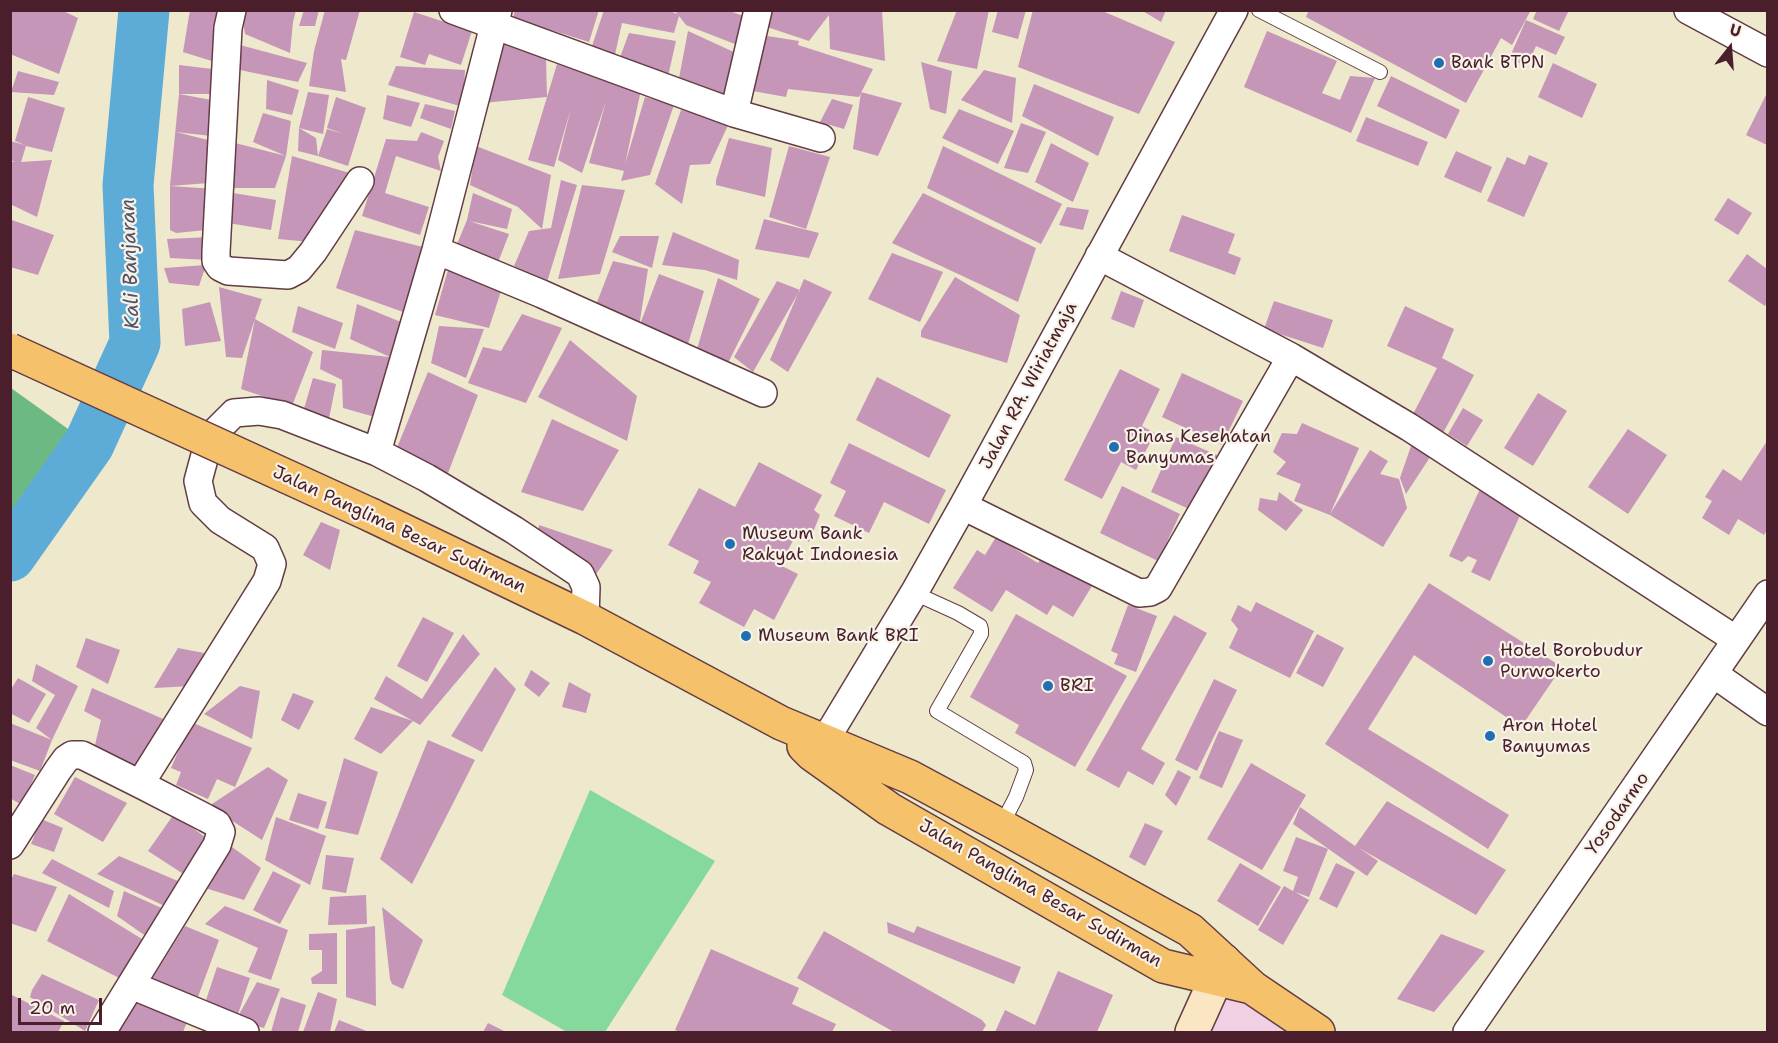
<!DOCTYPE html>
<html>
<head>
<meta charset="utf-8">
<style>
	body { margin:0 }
	#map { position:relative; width:1778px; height:1043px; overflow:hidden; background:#eee8cd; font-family:"Shantell Sans",sans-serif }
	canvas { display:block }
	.frame { position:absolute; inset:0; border:12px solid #4a1f2b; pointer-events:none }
	.north { position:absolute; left:1700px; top:18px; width:60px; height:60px; -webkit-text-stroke:4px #f7f3e8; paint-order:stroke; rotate:17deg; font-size:16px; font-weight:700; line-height:24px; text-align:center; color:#4a1f2b }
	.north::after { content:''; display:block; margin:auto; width:21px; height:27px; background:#4a1f2b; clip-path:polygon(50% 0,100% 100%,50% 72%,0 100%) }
	.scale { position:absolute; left:18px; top:998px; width:84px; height:27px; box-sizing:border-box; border:3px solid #4a1f2b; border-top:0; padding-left:8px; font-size:18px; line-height:21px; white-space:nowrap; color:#4a1f2b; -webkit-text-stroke:4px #f7f3e8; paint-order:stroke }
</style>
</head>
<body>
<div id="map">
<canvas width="1778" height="1043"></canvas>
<div class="frame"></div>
<div class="north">U</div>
<div class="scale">20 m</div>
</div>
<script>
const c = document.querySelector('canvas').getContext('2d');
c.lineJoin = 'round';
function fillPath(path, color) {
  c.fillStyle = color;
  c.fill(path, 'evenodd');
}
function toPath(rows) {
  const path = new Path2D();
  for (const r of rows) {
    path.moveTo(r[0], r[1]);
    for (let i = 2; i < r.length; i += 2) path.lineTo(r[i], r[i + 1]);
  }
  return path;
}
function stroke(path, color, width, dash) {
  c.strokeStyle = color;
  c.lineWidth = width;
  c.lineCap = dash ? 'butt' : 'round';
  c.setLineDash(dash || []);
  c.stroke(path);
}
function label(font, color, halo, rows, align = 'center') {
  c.font = font + ' "Shantell Sans",sans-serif';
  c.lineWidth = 4.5;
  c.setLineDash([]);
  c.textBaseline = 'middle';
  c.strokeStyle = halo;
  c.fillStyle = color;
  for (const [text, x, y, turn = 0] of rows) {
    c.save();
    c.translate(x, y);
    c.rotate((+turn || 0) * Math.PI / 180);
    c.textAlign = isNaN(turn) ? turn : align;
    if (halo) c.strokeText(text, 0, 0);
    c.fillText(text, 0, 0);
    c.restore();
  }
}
fillPath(toPath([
	[1232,985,1316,1032,1210,1032]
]), '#f1d0e3');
fillPath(toPath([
	[590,790,715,861,605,1032,567,1032,502,995]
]), '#85d99c');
fillPath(toPath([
	[11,388,89,444,11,556]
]), '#6cb984');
stroke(toPath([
	[10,556,89,444,135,343,128,185,144,10]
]), '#5dacd7', 51);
fillPath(toPath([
	[10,10,61,10,78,18,59,74,10,54],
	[190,10,227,10,218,63,183,52],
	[241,10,296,10,293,22,290,53,245,34],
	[304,10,319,10,315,26,299,26],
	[325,10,360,10,346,60,341,59,346,92,309,86,314,51],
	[515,10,599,10,589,42,513,18],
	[604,10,668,10,677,14,675,10,727,10,746,17,740,46,686,25,679,16,674,33,622,23,614,59,590,52],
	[768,10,882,10,885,61,830,49,829,15,809,41,764,26],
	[957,10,989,10,977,69,937,61],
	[998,10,1026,10,1018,39,992,32],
	[1033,10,1100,10,1175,42,1139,114,1018,67],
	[1141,10,1166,10,1161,22],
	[1309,10,1531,10,1512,45,1501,38,1466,103,1306,17],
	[1537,10,1569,10,1559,31,1533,19],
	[414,12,472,31,461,65,429,54,425,65,400,57],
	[1526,20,1565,37,1556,55,1536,46,1527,66,1509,59],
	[688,31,736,53,730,104,679,78],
	[1267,31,1337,61,1322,93,1340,100,1350,76,1375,78,1351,133,1244,87],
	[629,33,676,41,667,81,619,60],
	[761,35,799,41,798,45,873,69,859,97,788,89,786,97,747,90],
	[503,39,546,58,547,97,557,64,612,83,641,90,625,164,645,97,674,105,650,175,621,181,624,171,589,163,606,101,582,173,558,160,571,108,554,167,528,160,547,97,482,103],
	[240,45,307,63,298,82,235,69],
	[921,62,952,71,946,114,930,109],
	[1553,63,1597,84,1582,118,1538,97],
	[179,65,221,70,216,94,179,94],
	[396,66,465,70,463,107,388,85],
	[984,70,1016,78,1012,123,961,100],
	[18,71,59,82,54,95,11,92],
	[1391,76,1460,110,1446,139,1377,106],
	[267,80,299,90,292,115,266,109],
	[1034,84,1114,117,1098,156,1022,116],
	[308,92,329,95,323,134,299,128],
	[861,92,902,103,878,156,853,149],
	[1767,93,1767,145,1746,135],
	[179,94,217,101,211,136,176,132,216,142,209,183,170,186,215,189,206,230,176,233,170,230,170,186],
	[387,95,420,103,411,127,383,119],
	[28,97,65,108,52,152,26,146,21,162,52,160,37,217,10,204,10,162,15,162,10,160,10,141,25,145,15,141],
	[336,97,366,108,348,166,318,156,327,129,344,134,327,128],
	[832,99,853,105,844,129,820,122],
	[425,104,455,111,451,129,420,118],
	[959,109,1014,131,998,164,942,138],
	[681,110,730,121,710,164,690,165,682,204,655,184],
	[263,113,291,121,286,156,253,142],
	[1366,117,1428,142,1418,166,1356,141],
	[1021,123,1046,132,1028,173,1004,168],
	[299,128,316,138,318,156,298,151],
	[421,132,444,141,438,157,441,171,396,156,385,193,429,207,420,235,362,216,386,139,417,141],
	[729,138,772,148,765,197,716,185,716,180],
	[231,142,286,156,275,188,234,188],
	[1051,143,1089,163,1073,202,1035,182],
	[476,146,551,175,542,229,518,207,470,185],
	[789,146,830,157,806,229,769,217],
	[943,146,1062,204,1041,244,927,188],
	[1456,151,1492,167,1481,193,1444,177],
	[1529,155,1548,163,1524,217,1487,201,1507,157,1525,165],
	[292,156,353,174,311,242,278,239],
	[561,180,577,185,547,282,514,266,529,231,551,228],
	[582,185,625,190,600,274,558,279],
	[227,192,276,200,271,230,222,222],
	[473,193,512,209,507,229,469,221,509,234,497,265,455,249,467,220],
	[923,193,1036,248,1018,302,892,243],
	[1728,198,1752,213,1738,235,1714,220],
	[1067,207,1089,210,1083,230,1059,225],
	[1182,215,1235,234,1228,253,1241,258,1235,275,1169,251],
	[764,219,819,233,809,258,755,249],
	[12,220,54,235,38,275,10,267,10,224],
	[355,230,427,248,406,313,336,288],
	[673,232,739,260,737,280,705,270,662,265],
	[620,236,659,236,652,268,612,252],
	[210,237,209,260,170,258,167,239],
	[892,253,943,272,920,322,868,299],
	[1747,254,1767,269,1767,302,1765,306,1728,281],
	[613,261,648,269,639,327,594,310],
	[206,265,199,286,169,283,164,268],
	[448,270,502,288,489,328,435,315],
	[659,274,704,291,688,344,639,327],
	[955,277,1020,315,1007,363,921,337,921,331],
	[718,278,760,299,727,365,697,349],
	[804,279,832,292,788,372,770,360],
	[777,281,800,290,753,372,734,357],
	[219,287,262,299,255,319,313,352,292,406,241,389,255,319,242,358,226,357],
	[1121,291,1144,300,1134,328,1111,319],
	[1274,301,1333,320,1323,348,1264,329],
	[210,302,221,341,185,346,182,309],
	[357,304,401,322,390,357,350,339],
	[298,306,343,323,335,349,292,332],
	[1405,306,1454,329,1442,358,1474,375,1442,435,1411,418,1437,368,1387,346],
	[522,314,562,328,526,403,468,383,483,347,501,351],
	[439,326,484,329,466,378,431,363],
	[570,340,637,396,627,441,538,397],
	[322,350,390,357,375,417,343,408,342,380,320,369],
	[1120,369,1160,389,1142,426,1155,433,1136,470,1121,462,1102,499,1064,480],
	[428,372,478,395,448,473,396,450],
	[1182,373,1243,401,1222,445,1162,417],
	[877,377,951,415,929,458,856,420],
	[313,378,336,384,328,423,303,412],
	[1538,393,1567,411,1533,466,1504,448],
	[1463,408,1483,420,1467,446,1448,434],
	[552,419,619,450,583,511,521,492],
	[1302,423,1359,448,1330,514,1370,450,1388,461,1380,474,1399,479,1407,508,1383,547,1330,515,1294,501,1301,484,1276,474,1286,462,1273,452,1282,433,1297,434],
	[1628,429,1667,455,1628,514,1588,487],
	[1176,437,1221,457,1196,512,1151,492],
	[1767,441,1767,530,1764,535,1738,519,1729,535,1702,518,1712,501,1705,497,1723,469,1741,481],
	[849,443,946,490,929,524,884,502,869,533,834,516,846,491,830,483],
	[1411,446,1432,454,1406,494,1400,478],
	[759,462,822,495,814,510,820,515,809,542,796,535,780,565,798,574,774,620,754,609,744,627,699,603,711,582,693,573,699,561,668,545,699,488,735,507],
	[1122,486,1180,514,1158,561,1100,533],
	[1480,489,1523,509,1490,581,1471,572,1477,560,1468,556,1462,562,1449,556],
	[1279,492,1303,510,1286,531,1258,510,1260,498,1277,501],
	[321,522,340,530,330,570,303,555],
	[539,525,613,550,592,580,538,536],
	[996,537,1038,563,1045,551,1095,581,1073,617,1053,605,1047,615,1006,590,992,612,953,588,977,550,985,555],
	[1429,583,1562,667,1521,727,1414,655,1368,729,1509,815,1488,849,1325,744],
	[1256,602,1314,631,1290,678,1229,648,1238,629,1231,620,1238,605,1251,612],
	[1128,605,1157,616,1136,672,1114,664,1118,654,1111,651],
	[1016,614,1127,676,1075,767,1015,733,1019,725,970,697],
	[1174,615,1207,633,1141,749,1165,763,1153,785,1128,771,1119,788,1086,770],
	[423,617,454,633,427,682,397,666],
	[463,634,480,654,420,725,413,721,381,754,354,739,371,707,413,721,374,699,386,676,422,699],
	[1317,634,1344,648,1323,687,1296,673],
	[86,638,120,650,108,684,76,667],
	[178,648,204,653,192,686,154,688],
	[36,664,78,686,52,740,36,728,55,695,32,681],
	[495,667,516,689,482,752,451,736],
	[531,670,550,683,539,697,524,685],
	[18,678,46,694,29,723,10,713,10,691],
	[1214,679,1237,690,1197,771,1175,760],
	[569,682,591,694,586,713,562,707],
	[240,686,260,691,252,739,204,714],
	[92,688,168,721,138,774,94,749,101,720,84,711],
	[293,693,314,701,299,730,281,720],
	[191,722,252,748,235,787,217,779,208,799,176,785,181,772,171,768],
	[10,723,52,740,40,771,10,760],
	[1219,731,1243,740,1222,788,1199,778],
	[428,740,475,760,412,884,380,859],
	[344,758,378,772,358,835,325,828],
	[1251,763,1306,795,1262,870,1207,839],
	[10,765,35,775,22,805,10,798],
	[268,767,288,780,262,840,209,806],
	[1178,770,1191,777,1176,806,1165,795],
	[75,777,127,803,103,842,54,814],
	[298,793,327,802,318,829,289,820],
	[1387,801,1506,870,1476,915,1359,848,1378,861,1367,876,1293,824,1300,807,1355,846],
	[174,814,205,837,188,877,148,851],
	[276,817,326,836,310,885,265,860],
	[41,819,63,828,54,852,31,844],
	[1145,823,1163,831,1145,866,1129,857],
	[1296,837,1328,849,1309,897,1295,892,1309,900,1283,945,1258,930,1284,886,1293,891,1298,877,1283,871],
	[232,847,261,868,244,900,202,887],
	[326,855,354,858,346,893,322,889],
	[119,856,185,884,171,909,97,874],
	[52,859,114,891,109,908,42,873],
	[1240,863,1281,887,1258,926,1217,901],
	[1336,863,1355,872,1337,908,1319,899],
	[273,871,301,885,280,924,253,910],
	[14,874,57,887,36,932,10,923,10,881],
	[124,891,168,911,150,939,117,916],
	[69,894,142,939,123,980,47,941],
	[366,895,367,924,328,925,330,897],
	[225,906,288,930,271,980,248,972,258,948,205,924],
	[382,907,423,940,403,989,392,984,390,979],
	[887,922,914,933,917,926,1021,967,1014,984,888,933],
	[185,926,219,940,195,1005,149,984],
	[375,926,376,1006,346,997,346,930],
	[824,931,982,1020,986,1025,982,1032,894,1032,797,978],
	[337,933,337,984,312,984,311,978,322,971,322,950,309,950,309,934],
	[1441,934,1485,951,1434,1012,1397,999],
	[711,949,799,988,792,1004,836,1024,832,1032,680,1032,675,1030],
	[217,967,250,978,236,1020,203,1009],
	[1058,971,1113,995,1097,1032,995,1032,1005,1010,1035,1025],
	[42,974,99,1000,85,1031,30,997,32,990],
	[257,982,280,989,264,1028,236,1020],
	[318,992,337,999,330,1032,303,1032],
	[10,994,64,1021,58,1032,10,1032],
	[281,997,306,1005,298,1032,271,1032],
	[139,998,189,1017,183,1032,117,1032],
	[339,1020,369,1032,334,1032],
	[488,1023,506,1032,483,1032]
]), '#c596b8');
const lane = toPath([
	[1259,10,1380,72],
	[914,593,958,613,980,626,981,630,981,634,937,711,1024,763,1026,770,1016,797,1001,826]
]);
const street = toPath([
	[232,10,228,28,216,252,216,261,220,267,228,271,288,275,299,269,313,252,360,181],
	[453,10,734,113,821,138],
	[1688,10,1768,53],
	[734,113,758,10],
	[436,250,542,294,763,393],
	[1099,256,1291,357,1409,427,1735,639],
	[377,452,436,250,498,10],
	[963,506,1139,593,1150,592,1158,588,1291,357],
	[1714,674,1768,712],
	[812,754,824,742,914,593,963,506,1234,10],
	[140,784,267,581,272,564,265,548,220,520,203,503,198,481,205,455,217,430,234,413,259,411,282,415,377,452,427,478,514,530,580,574,586,587,585,618],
	[10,845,58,770,66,759,72,755,82,755,140,784,206,818,217,824,221,832,217,845,102,1032],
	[131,985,245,1032],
	[1467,1032,1768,594]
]);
const secondary = toPath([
	[1192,1032,1224,961]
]);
const primary = toPath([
	[371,515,585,618,781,723,910,777,1001,826,1190,930,1253,988,1318,1032],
	[804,746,812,754,889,809,1163,966,1251,987]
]);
stroke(lane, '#633d43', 16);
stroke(street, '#633d43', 30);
stroke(secondary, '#633d43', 36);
stroke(primary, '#633d43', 36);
stroke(lane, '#fff', 14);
stroke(street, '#fff', 27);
stroke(secondary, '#fbe6c4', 33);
stroke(primary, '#f6c16b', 33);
const primaryBridge = toPath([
	[10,350,371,515]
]);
stroke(primaryBridge, '#633d43', 36, []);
stroke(primaryBridge, '#f6c16b', 33);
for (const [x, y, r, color] of [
	[1439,63,6,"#1f6fb2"],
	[1114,447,6,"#1f6fb2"],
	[730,544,6,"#1f6fb2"],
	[746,636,6,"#1f6fb2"],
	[1488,661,6,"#1f6fb2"],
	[1048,686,6,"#1f6fb2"],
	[1490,736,6,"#1f6fb2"]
]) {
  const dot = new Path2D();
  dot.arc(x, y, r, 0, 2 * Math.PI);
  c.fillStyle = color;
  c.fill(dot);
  stroke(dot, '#f7f3e8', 2);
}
label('18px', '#4a1f2b', '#f7f3e8', [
	["Bank BTPN",1451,63],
	["Dinas Kesehatan",1126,437],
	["Banyumas",1126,458],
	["Museum Bank",742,534],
	["Rakyat Indonesia",742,555],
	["Museum Bank BRI",758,636],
	["Hotel Borobudur",1500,651],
	["Purwokerto",1500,672],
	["BRI",1060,686],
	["Aron Hotel",1502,726],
	["Banyumas",1502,747]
], 'left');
label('18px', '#4a1f2b', '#f7f3e8', [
	["Jalan RA. Wiriatmaja",1029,386,-62],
	["Jalan Panglima Besar Sudirman",399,530,25],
	["Yosodarmo",1618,814,-55],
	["Jalan Panglima Besar Sudirman",1040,894,30]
]);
label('italic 20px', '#515067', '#f7f3e8', [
	["Kali Banjaran",131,264,-92]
]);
</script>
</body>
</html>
